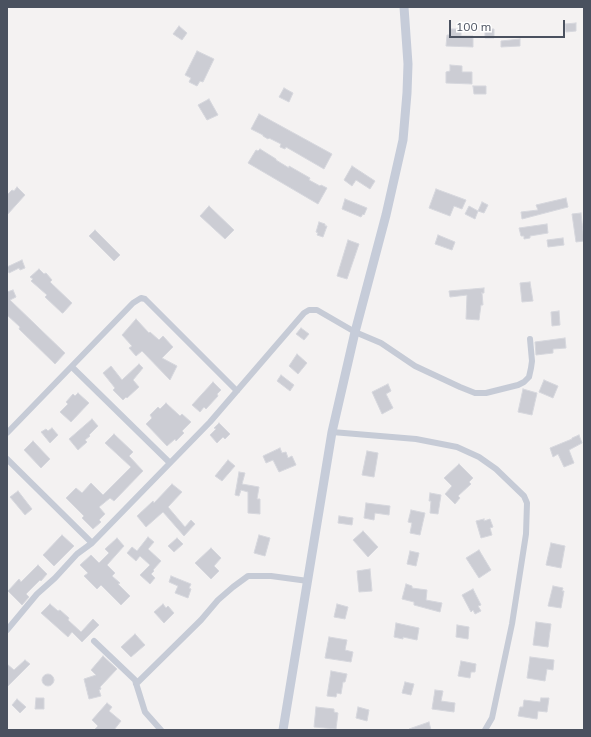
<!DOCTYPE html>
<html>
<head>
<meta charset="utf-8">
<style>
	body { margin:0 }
	#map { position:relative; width:591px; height:737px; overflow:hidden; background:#f4f2f2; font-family:Mulish,sans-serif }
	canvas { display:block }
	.frame { position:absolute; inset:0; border:8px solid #4a515f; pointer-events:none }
	.scale { position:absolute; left:449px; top:20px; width:116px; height:18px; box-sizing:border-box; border:2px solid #4a515f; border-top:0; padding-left:5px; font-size:12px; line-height:14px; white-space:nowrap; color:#4a515f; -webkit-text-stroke:3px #fff; paint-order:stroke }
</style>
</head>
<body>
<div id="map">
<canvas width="591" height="737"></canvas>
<div class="frame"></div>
<div class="scale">100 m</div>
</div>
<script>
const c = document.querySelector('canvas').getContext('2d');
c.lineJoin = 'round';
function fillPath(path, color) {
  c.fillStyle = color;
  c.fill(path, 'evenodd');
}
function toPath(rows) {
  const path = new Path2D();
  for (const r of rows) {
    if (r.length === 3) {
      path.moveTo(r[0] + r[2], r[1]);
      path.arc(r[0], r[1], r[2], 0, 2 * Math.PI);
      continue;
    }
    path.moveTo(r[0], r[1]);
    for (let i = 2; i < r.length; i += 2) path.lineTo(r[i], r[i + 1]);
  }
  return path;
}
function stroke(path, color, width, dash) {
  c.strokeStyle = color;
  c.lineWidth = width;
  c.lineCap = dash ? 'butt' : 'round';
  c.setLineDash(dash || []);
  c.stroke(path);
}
const building = toPath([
	[576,23,576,31,566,32,565,24,576,23],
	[179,26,187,33,182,40,173,34,179,26],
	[450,29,461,29,461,36,473,36,473,47,446,46,447,35,450,35,450,29],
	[485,29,494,29,494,38,485,38,485,29],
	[520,39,520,46,501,47,501,41,520,39],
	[197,51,214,59,203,82,200,81,197,86,189,82,191,78,185,75,197,51],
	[450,65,462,66,462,72,472,72,472,84,446,83,446,72,450,71,450,65],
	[473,86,486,86,486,94,474,94,473,86],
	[284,88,293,93,289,102,279,97,284,88],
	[209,99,218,115,207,120,198,105,209,99],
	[259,114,332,154,324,169,286,147,285,149,280,147,281,144,269,138,268,139,263,136,263,135,251,129,259,114],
	[260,149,276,159,276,160,289,168,289,166,310,178,309,180,320,186,321,185,327,188,318,204,248,163,256,150,258,151,260,149],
	[352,166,375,181,370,189,356,180,352,186,344,180,352,166],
	[17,187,25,195,7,215,7,195,12,190,14,191,17,187],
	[436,189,466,200,462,209,454,206,450,216,429,208,436,189],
	[566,198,568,207,522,219,521,212,538,210,536,205,566,198],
	[345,199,367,208,364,215,363,214,361,217,342,209,345,199],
	[482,202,488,205,484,213,478,211,475,219,465,214,469,206,478,211,482,202],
	[209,206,234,230,225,239,200,216,209,206],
	[581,213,584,241,576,242,572,214,581,213],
	[319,222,325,224,325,226,327,226,323,237,317,235,318,233,316,232,319,222],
	[547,224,548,233,530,236,530,238,524,239,524,236,521,236,519,228,547,224],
	[95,230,120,255,114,261,89,236,95,230],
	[438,235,455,242,452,250,435,244,438,235],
	[563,238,564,245,548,247,547,240,563,238],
	[348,240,359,244,347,279,337,276,348,240],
	[22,260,25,268,20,270,19,268,9,273,7,267,22,260],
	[39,269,44,274,46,273,52,280,50,282,72,303,63,313,62,313,45,297,47,295,31,281,33,279,30,277,39,269],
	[530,282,533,301,522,302,520,283,530,282],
	[484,288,484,293,481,293,482,293,483,305,481,305,479,320,466,319,467,295,450,297,449,291,484,288],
	[13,290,16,297,10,300,65,353,55,364,19,329,20,327,7,315,7,292,13,290],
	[559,311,560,325,552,326,551,312,559,311],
	[136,319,149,333,150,332,159,340,163,336,173,347,162,358,177,366,170,380,142,351,136,356,129,348,132,346,122,335,136,319],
	[301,328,309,334,304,340,296,334,301,328],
	[565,338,566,348,553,349,553,353,536,355,535,342,565,338],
	[297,354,307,363,298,374,289,366,297,354],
	[139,364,143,368,133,380,139,387,127,398,126,397,123,400,113,390,115,388,103,373,111,366,122,380,139,364],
	[281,375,294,385,290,391,277,381,281,375],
	[544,380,558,386,553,398,539,392,544,380],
	[213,382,221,390,217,394,218,396,206,409,204,407,200,412,192,405,213,382],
	[388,384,391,391,386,394,393,408,382,414,372,392,388,384],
	[523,389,537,393,532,415,518,412,523,389],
	[78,393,89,403,71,422,60,412,68,404,66,402,73,394,75,396,78,393],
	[166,403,180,416,182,414,191,422,182,431,184,433,176,441,175,439,167,446,146,424,152,418,150,415,158,407,160,409,166,403],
	[92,419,98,426,89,435,90,436,85,440,87,442,78,450,69,439,92,419],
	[219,423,230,434,225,439,223,437,217,443,210,435,216,429,214,428,219,423],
	[52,428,58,435,50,443,41,432,46,429,48,431,52,428],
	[114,434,133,452,129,456,143,471,114,501,110,498,99,507,105,514,99,520,101,522,93,529,82,518,84,516,66,498,76,488,82,493,91,483,103,495,131,467,105,443,114,434],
	[579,435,582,443,569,450,574,463,564,467,558,454,553,457,550,448,572,439,572,438,579,435],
	[33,441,50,459,41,468,24,450,33,441],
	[280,448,282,453,286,452,288,458,292,456,296,465,279,472,273,460,266,463,263,456,280,448],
	[367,451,378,453,374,477,362,475,367,451],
	[228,460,235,466,222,481,215,476,228,460],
	[459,464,473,478,469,482,471,484,458,496,460,498,455,504,445,494,452,486,444,478,459,464],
	[239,472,245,473,242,484,259,487,257,499,260,499,260,514,248,513,248,492,241,490,239,496,235,495,239,472],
	[172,484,182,492,168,507,185,527,191,520,195,524,184,536,163,512,146,527,137,516,153,501,154,503,172,484],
	[18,491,32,509,25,515,10,497,18,491],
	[430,493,441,495,438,514,430,513,431,501,429,501,430,493],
	[366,503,390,506,389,515,375,513,374,520,364,518,366,503],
	[411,510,425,513,420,535,410,533,412,523,408,522,411,510],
	[339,516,353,518,352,525,338,523,339,516],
	[484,519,484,521,490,519,493,527,490,528,492,535,481,538,476,521,484,519],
	[363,531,378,547,368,557,353,540,363,531],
	[62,535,74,546,54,566,43,555,62,535],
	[259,535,270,538,265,556,254,553,259,535],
	[148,537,154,542,148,549,161,561,153,570,154,571,151,574,155,578,150,584,140,575,150,565,140,556,136,561,127,553,132,547,137,551,148,537],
	[117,538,124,546,107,565,115,573,112,576,120,583,118,584,130,596,121,605,101,585,97,589,84,576,88,573,80,565,91,555,99,563,109,553,105,549,117,538],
	[177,538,183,544,174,552,168,546,177,538],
	[551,543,565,546,561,568,546,565,551,543],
	[211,548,221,558,214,566,219,571,211,579,195,563,211,548],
	[479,550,491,570,479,578,466,558,479,550],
	[410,551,419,553,416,566,407,564,410,551],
	[38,565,47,574,41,581,40,580,26,594,29,597,22,605,8,591,19,579,21,582,38,565],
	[370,569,372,591,359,592,357,571,370,569],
	[171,576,191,584,189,588,191,589,188,598,175,593,178,586,169,582,171,576],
	[406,584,412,586,412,588,427,590,426,600,442,603,440,612,414,605,414,602,402,599,406,584],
	[553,586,563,588,562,591,564,591,561,608,548,606,553,586],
	[473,589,481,605,478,606,481,611,475,614,473,610,471,612,462,595,473,589],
	[50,604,58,611,60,610,69,618,68,620,81,632,93,619,99,625,82,642,72,632,68,637,41,613,50,604],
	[163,604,166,608,168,606,174,613,164,623,154,612,163,604],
	[337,604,348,607,345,619,334,617,337,604],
	[536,622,551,624,548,647,533,645,536,622],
	[396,623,419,628,417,640,403,637,403,639,394,637,396,623],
	[457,625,469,627,468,639,456,637,457,625],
	[135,634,145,645,131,657,121,647,135,634],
	[329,637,347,640,345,650,353,652,351,662,325,658,329,637],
	[103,656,117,669,100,687,101,689,99,690,101,696,89,699,84,679,96,675,91,670,103,656],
	[530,657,554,660,553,670,547,669,545,681,527,678,530,657],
	[25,660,30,664,7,687,7,664,14,670,25,660],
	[461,661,476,664,475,672,471,672,470,678,458,676,461,661],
	[331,671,347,674,345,682,343,682,341,694,337,693,336,697,327,696,331,671],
	[48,680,6],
	[405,682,414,684,411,695,402,693,405,682],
	[435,690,443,691,441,701,455,703,454,712,432,709,435,690],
	[36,698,44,698,44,709,35,709,36,698],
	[541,698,549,698,547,712,538,711,537,719,518,716,520,707,523,707,524,700,540,702,541,698],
	[17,699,26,707,20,713,12,705,17,699],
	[107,703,112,707,109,711,121,721,114,730,94,730,98,726,92,720,107,703],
	[316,707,334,709,334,712,338,713,336,729,314,727,316,707],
	[358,707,369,710,367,721,356,718,358,707],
	[429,722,431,730,409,730,409,729,429,722]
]);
fillPath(building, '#cccdd4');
stroke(building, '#d6d7dd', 1);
stroke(toPath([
	[72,367,170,463],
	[332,432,416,439,457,447,479,457,496,469,524,496,527,503,526,534,512,624,492,718,485,730],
	[7,433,133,303,141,298,145,299,237,391],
	[7,459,92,543],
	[7,630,37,594,55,578,77,554,92,543,210,422,304,313,309,310,317,310,355,332,381,343,415,366,460,387,475,393,486,393,518,385,524,382,529,377,531,368,532,361,530,339],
	[94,641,135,680,145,712,161,730],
	[136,684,201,620,218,600,233,587,248,576,271,576,308,581]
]), '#c6cbd6', 6);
stroke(toPath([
	[283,730,332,432,355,332,386,215,403,140,407,93,408,64,404,7]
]), '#c6ccd9', 9);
</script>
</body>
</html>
